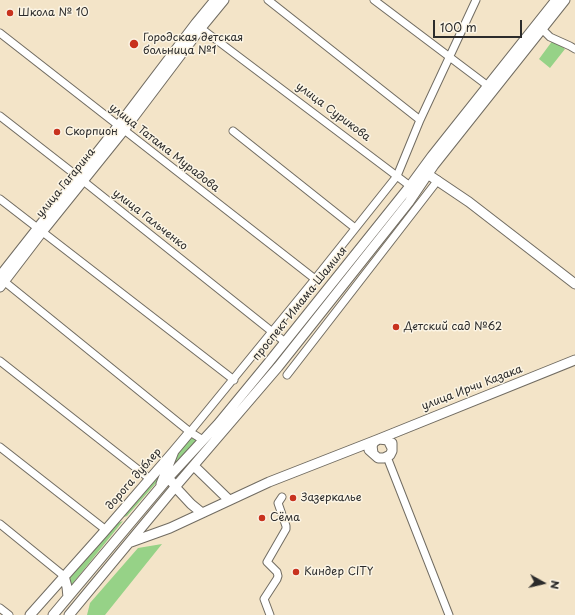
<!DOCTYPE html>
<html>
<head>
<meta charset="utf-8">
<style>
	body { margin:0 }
	#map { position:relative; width:575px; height:615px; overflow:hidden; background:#f3e4c8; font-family:"Playpen Sans",sans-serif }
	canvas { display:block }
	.north { position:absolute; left:523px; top:563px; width:40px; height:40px; -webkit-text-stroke:3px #fcf5e5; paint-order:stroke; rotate:98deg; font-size:11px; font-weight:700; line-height:16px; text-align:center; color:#2b2b2b }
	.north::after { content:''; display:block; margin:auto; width:14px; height:18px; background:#2b2b2b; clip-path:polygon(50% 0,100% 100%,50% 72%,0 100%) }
	.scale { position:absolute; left:433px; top:20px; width:89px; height:18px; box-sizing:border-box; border:2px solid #2b2b2b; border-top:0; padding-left:5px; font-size:12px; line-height:14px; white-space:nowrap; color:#2b2b2b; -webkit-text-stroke:3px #fcf5e5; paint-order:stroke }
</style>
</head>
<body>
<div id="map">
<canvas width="575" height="615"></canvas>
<div class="north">N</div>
<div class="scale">100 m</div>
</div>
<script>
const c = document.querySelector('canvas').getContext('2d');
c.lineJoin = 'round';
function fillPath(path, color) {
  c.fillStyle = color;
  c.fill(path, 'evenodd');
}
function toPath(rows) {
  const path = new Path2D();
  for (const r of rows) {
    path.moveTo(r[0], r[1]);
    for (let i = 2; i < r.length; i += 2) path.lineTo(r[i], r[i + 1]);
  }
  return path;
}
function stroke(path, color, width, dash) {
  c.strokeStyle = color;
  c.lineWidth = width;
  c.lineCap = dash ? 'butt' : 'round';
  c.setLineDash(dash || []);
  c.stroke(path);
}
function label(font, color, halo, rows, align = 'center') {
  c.font = font + ' "Playpen Sans",sans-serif';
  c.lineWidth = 3;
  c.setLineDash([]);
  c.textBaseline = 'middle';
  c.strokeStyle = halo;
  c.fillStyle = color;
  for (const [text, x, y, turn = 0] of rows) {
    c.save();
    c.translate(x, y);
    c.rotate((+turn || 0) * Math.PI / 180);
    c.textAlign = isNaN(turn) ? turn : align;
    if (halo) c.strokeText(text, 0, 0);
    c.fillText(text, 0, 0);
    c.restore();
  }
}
fillPath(toPath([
	[553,40,565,49,550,68,539,59],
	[194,438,198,441,173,468,177,453,187,439],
	[165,468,164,474,127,516,121,518],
	[123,521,69,588,68,579,115,524],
	[162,544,105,615,87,615,90,603,138,548]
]), '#96d287');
const minor = toPath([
	[268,0,420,120],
	[374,0,492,89],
	[198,26,410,186],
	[542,29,550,37,570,46,575,49],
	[0,33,315,279],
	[0,116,77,176,285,342],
	[233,131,355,228],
	[0,199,234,380],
	[0,278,190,432,203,440],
	[0,361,150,479],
	[287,375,438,180],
	[190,432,315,279,397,176,420,120,476,0],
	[0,447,106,530],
	[387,457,449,615],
	[0,524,64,576],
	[0,608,9,615],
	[270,615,264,599,277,579,278,576,277,572,267,562,286,529,286,526,278,503,282,497]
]);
const major = toPath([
	[423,171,469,202,575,284],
	[0,276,118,126,196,23,215,0],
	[0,287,42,232,124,130,201,28,224,0],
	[369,450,378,458,384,458,390,455,392,451,392,443],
	[373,453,372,446,374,442,379,439,575,360],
	[194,466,229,500],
	[172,482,178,490,191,504,202,513],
	[161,484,174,451,190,432],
	[131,542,170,528,269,482,379,439,388,440,392,448],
	[64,576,67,587,68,597],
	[30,615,103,533,174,451],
	[53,615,169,477,218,424,269,362,410,186,432,156,556,0],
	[69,615,176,486,278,367,409,202,434,165,565,0]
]);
stroke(minor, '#716c62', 9);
stroke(major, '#716c62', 11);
stroke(minor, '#fff', 7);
stroke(major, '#fff', 9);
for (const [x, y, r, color] of [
	[10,13,4,"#c8321e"],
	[134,44,5,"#c8321e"],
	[57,132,4,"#c8321e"],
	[396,327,4,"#c8321e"],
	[293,498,4,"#c8321e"],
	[262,518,4,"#c8321e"],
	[296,572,4,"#c8321e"]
]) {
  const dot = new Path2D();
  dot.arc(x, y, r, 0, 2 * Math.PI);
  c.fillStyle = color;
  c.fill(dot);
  stroke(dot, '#fcf5e5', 1.5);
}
label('11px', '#2b2b2b', '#fcf5e5', [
	["Школа № 10",18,13],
	["Городская детская",143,38],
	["больница №1",143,51],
	["Скорпион",65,132],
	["Детский сад №62",404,327],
	["Зазеркалье",301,498],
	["Сёма",270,518],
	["Киндер CITY",304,572]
], 'left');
label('11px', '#2b2b2b', '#fcf5e5', [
	["улица Сурикова",333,112,37],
	["улица Татама Мурадова",164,148,38],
	["улица Гагарина",66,183,-51],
	["улица Гальченко",150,220,38],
	["проспект Имама Шамиля",300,304,-51],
	["улица Ирчи Казака",472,388,-21],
	["дорога дублер",134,479,-49]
]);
</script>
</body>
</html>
